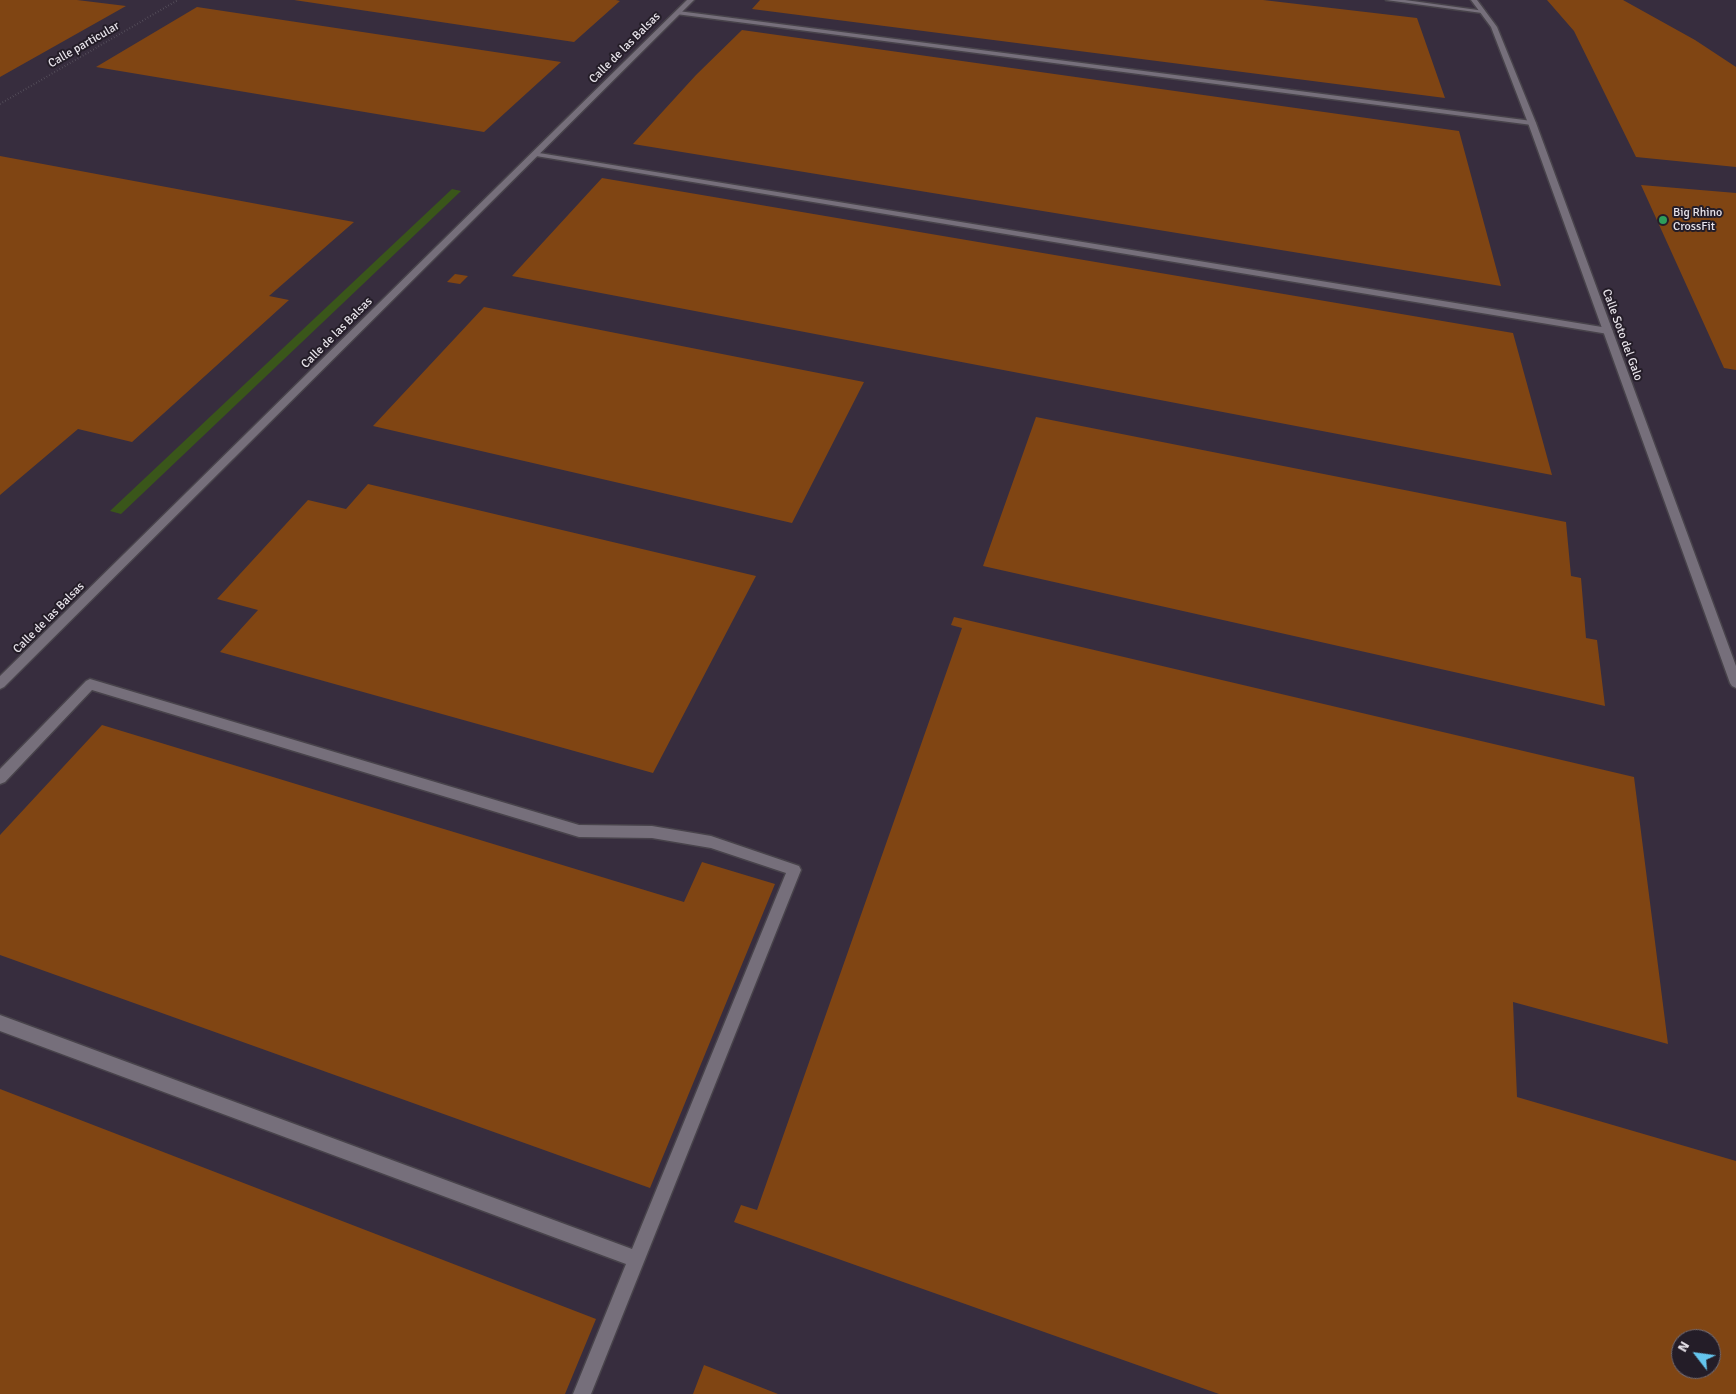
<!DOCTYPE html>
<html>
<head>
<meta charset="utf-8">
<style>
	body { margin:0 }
	#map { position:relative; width:1736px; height:1394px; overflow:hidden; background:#2d2732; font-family:Signika,sans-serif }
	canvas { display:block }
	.north { position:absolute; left:1671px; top:1329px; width:50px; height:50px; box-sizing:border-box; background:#241d28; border:1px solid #726c76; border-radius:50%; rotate:300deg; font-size:14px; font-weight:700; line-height:20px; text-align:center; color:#e7e3ea }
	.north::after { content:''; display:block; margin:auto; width:18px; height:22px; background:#65c5ee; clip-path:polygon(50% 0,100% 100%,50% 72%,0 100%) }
</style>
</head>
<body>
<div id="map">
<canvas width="1736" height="1394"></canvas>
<div class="north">N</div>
</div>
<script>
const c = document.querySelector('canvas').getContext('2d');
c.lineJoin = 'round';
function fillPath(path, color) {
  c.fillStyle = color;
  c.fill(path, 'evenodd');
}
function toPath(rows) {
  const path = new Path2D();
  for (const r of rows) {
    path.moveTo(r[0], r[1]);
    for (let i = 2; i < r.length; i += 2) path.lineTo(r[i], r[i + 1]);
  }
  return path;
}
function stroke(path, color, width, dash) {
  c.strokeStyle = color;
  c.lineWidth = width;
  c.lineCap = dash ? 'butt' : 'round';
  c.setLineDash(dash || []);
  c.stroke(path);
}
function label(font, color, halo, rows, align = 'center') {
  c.font = font + ' Signika,sans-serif';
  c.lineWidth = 4;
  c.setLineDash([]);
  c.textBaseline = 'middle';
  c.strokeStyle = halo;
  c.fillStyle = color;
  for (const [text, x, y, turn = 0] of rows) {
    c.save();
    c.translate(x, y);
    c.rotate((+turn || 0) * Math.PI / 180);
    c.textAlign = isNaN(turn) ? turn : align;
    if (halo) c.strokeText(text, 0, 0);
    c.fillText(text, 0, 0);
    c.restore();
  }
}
fillPath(toPath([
	[0,0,1736,0,1736,1394,0,1394],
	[1681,1339,1711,1339,1711,1369,1681,1369]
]), '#372d3e');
fillPath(toPath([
	[452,189,461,191,121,514,110,511]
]), '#3a561a');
fillPath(toPath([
	[0,0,77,0,126,6,0,77],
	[294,0,616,0,620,1,574,42],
	[760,0,1263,0,1417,18,1445,98,752,9],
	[1547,0,1623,0,1695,40,1736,67,1736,167,1636,157,1574,31],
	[197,7,561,62,484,132,96,67],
	[742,30,1459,131,1501,286,633,144,696,75],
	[0,156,354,222,269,296,289,300,132,442,78,429,0,495],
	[602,178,1513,333,1552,475,512,276],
	[1641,185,1736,193,1736,370,1724,368],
	[455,274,468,276,460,284,447,282],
	[484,307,864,382,792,523,373,426],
	[1036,417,1566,522,1571,576,1581,578,1586,638,1597,640,1605,706,983,566],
	[368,484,756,576,653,773,220,652,258,610,217,599,308,500,346,509],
	[954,617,1634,777,1668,1044,1513,1002,1517,1097,1736,1161,1736,1394,1219,1394,734,1222,741,1205,757,1210,962,628,951,625],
	[1681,1339,1711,1339,1711,1369,1681,1369],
	[102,725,684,902,702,862,775,884,650,1188,0,955,0,835],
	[0,1089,596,1319,565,1394,0,1394],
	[704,1365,778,1394,693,1394]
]), '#804513');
const lane = toPath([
	[1386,0,1405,0,1485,11,1482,13,1386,0],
	[678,11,1532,121,1536,123,1532,125,676,14,675,13,678,11],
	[533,152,1608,328,1613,331,1608,334,536,156,533,156,533,152],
	[90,679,579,825,652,826,711,836,799,866,801,870,591,1394,573,1394,626,1264,0,1031,0,1015,632,1249,786,873,711,848,652,838,579,837,92,690,5,782,0,784,0,769,86,681,90,679]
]);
const street = toPath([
	[687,0,694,0,4,687,0,689,0,676,687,0],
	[1471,0,1477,0,1497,27,1536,123,1736,666,1736,688,1732,686,1730,683,1528,123,1491,27,1471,0]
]);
stroke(lane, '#48434b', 3);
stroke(street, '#48434b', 3);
stroke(toPath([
	[0,104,178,0]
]), '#65606a', 2, [0.5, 2.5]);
fillPath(lane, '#766f7b');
fillPath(street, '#766f7b');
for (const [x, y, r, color] of [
	[1663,220,5,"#2e9e5b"]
]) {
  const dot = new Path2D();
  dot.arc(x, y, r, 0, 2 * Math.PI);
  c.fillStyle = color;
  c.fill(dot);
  stroke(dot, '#241d28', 2);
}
label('12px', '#e7e3ea', '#241d28', [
	["Calle particular",84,45,-30],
	["Calle de las Balsas",625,48,-45],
	["Calle de las Balsas",337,333,-45],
	["Calle Soto del Galo",1622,335,70],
	["Calle de las Balsas",49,618,-45]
]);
label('12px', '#e7e3ea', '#241d28', [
	["Big Rhino",1673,213],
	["CrossFit",1673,227]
], 'left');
</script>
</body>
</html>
